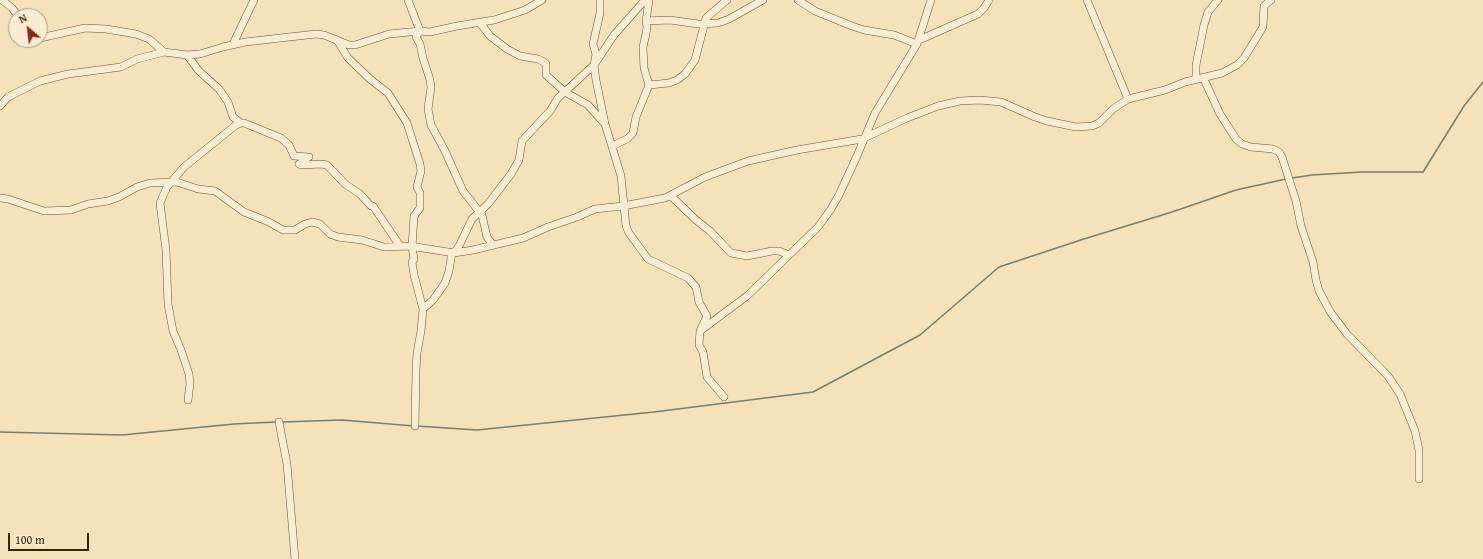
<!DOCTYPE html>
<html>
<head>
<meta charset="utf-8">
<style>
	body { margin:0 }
	#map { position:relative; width:1483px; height:559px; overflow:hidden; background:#f5e2ba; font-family:"Gentium Book Plus",serif }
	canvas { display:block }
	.north { position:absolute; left:8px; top:8px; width:40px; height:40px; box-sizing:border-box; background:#f8ecd2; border:1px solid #ac9c81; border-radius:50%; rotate:332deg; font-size:11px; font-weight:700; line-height:16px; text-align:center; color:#392307 }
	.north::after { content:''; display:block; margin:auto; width:14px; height:18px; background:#8f2418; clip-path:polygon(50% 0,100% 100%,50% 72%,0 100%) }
	.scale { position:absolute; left:8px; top:533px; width:81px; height:18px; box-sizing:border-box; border:2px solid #392307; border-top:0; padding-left:5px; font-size:12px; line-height:14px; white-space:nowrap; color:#392307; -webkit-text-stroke:3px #f8ecd2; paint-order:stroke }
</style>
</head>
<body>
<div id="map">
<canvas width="1483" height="559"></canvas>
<div class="north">N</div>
<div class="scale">100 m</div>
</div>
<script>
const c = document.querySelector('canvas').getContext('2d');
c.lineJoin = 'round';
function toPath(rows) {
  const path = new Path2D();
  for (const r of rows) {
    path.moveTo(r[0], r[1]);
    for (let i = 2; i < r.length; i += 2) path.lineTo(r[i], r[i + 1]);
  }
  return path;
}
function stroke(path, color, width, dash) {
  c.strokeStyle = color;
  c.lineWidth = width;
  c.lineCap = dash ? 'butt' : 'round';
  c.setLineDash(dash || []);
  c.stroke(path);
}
stroke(toPath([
	[1292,178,1312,175,1362,172,1423,172,1464,106,1483,82],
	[282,422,342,420,414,426],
	[417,426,477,430,654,412,813,392,920,335,999,267,1087,238,1172,212,1236,190,1286,179],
	[0,432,122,435,234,424,276,422]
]), '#767f71', 1.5);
const minor = toPath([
	[2,0,12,8,18,16],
	[408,0,420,31,416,37,420,44,423,58,430,80,431,87,428,109,431,125,445,151,463,191,482,215,487,237,493,245],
	[600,0,600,13,593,44,596,54,594,65,596,80,605,124,621,176,626,226,629,233,648,259,688,278,696,287,699,302,707,316,700,331],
	[798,0,815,11,852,26,864,30,894,35,917,44],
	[1087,0,1128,99],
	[646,21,670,20,698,24,718,23,729,19,763,0],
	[480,23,490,36,507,49,520,56,538,59,544,62,546,64,546,75,565,92,588,105,604,123],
	[40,38,85,28,106,29,136,34,149,39,164,52],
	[337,40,348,58,370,79,388,93,407,123,420,164,421,171,417,187,420,193,420,208,414,216,412,247,414,259,412,262,414,275,423,309,421,331,417,353,416,370,415,426],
	[919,40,978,14,984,8,989,0],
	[233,44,254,0],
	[187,55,199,71,219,89,228,102,233,117,241,123],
	[1203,77,1220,114,1236,139,1242,144,1251,147,1273,149,1279,152,1282,157,1296,201,1301,226,1313,262,1316,280,1319,291,1331,313,1347,334,1388,376,1400,394,1415,431,1419,450,1419,479],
	[1196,79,1196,65,1204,25,1208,12,1218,0],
	[649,85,669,83,677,80,685,74,695,60,706,18,727,0],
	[0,106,8,97,40,81,68,74,121,67,137,59,164,52,187,55,200,54,223,47,245,42,316,34,324,35,349,45,355,45,389,34,420,31,430,32,457,26,494,20,525,10,542,0],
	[612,146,627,139,633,133,636,117,649,85,644,68,643,47,646,34,647,27,646,21,649,0],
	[671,196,696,220,710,231,731,253,747,256,772,251,779,251,789,255],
	[0,198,8,199,44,211,71,210,88,204,108,201,119,197,137,187,150,183,177,182,198,189,215,191,244,212,269,222,283,230,295,230,305,224,312,222,320,224,330,234,338,237,362,240,384,247,410,246,454,253,473,250,523,238,548,227,577,217,595,209,623,206,665,198,705,177,748,161,797,150,862,139,907,118,938,106,960,101,980,100,1001,102,1035,117,1047,121,1076,127,1092,126,1099,123,1113,109,1128,99,1165,90,1185,82,1222,73,1237,65,1244,58,1263,27,1264,6,1271,0],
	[454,253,459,246,472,219,488,204,511,174,519,160,522,141,550,111,558,98,594,65,614,35,645,0],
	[423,309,433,300,445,283,449,271,452,252],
	[724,397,707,377,703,352,699,345,700,331,747,296,818,227,831,209,839,195,857,156,875,113,917,44,931,0],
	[188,400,190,383,189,374,181,350,173,331,168,304,166,250,160,203,167,187,184,167,236,125,241,123,244,123,281,138,289,145,294,156,309,157,299,164,301,165,321,164,327,165,345,184,360,194,371,206,373,206,400,246],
	[279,422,287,464,295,559]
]);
stroke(minor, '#685334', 8);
stroke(minor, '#f8ecd2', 7);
</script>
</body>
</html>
